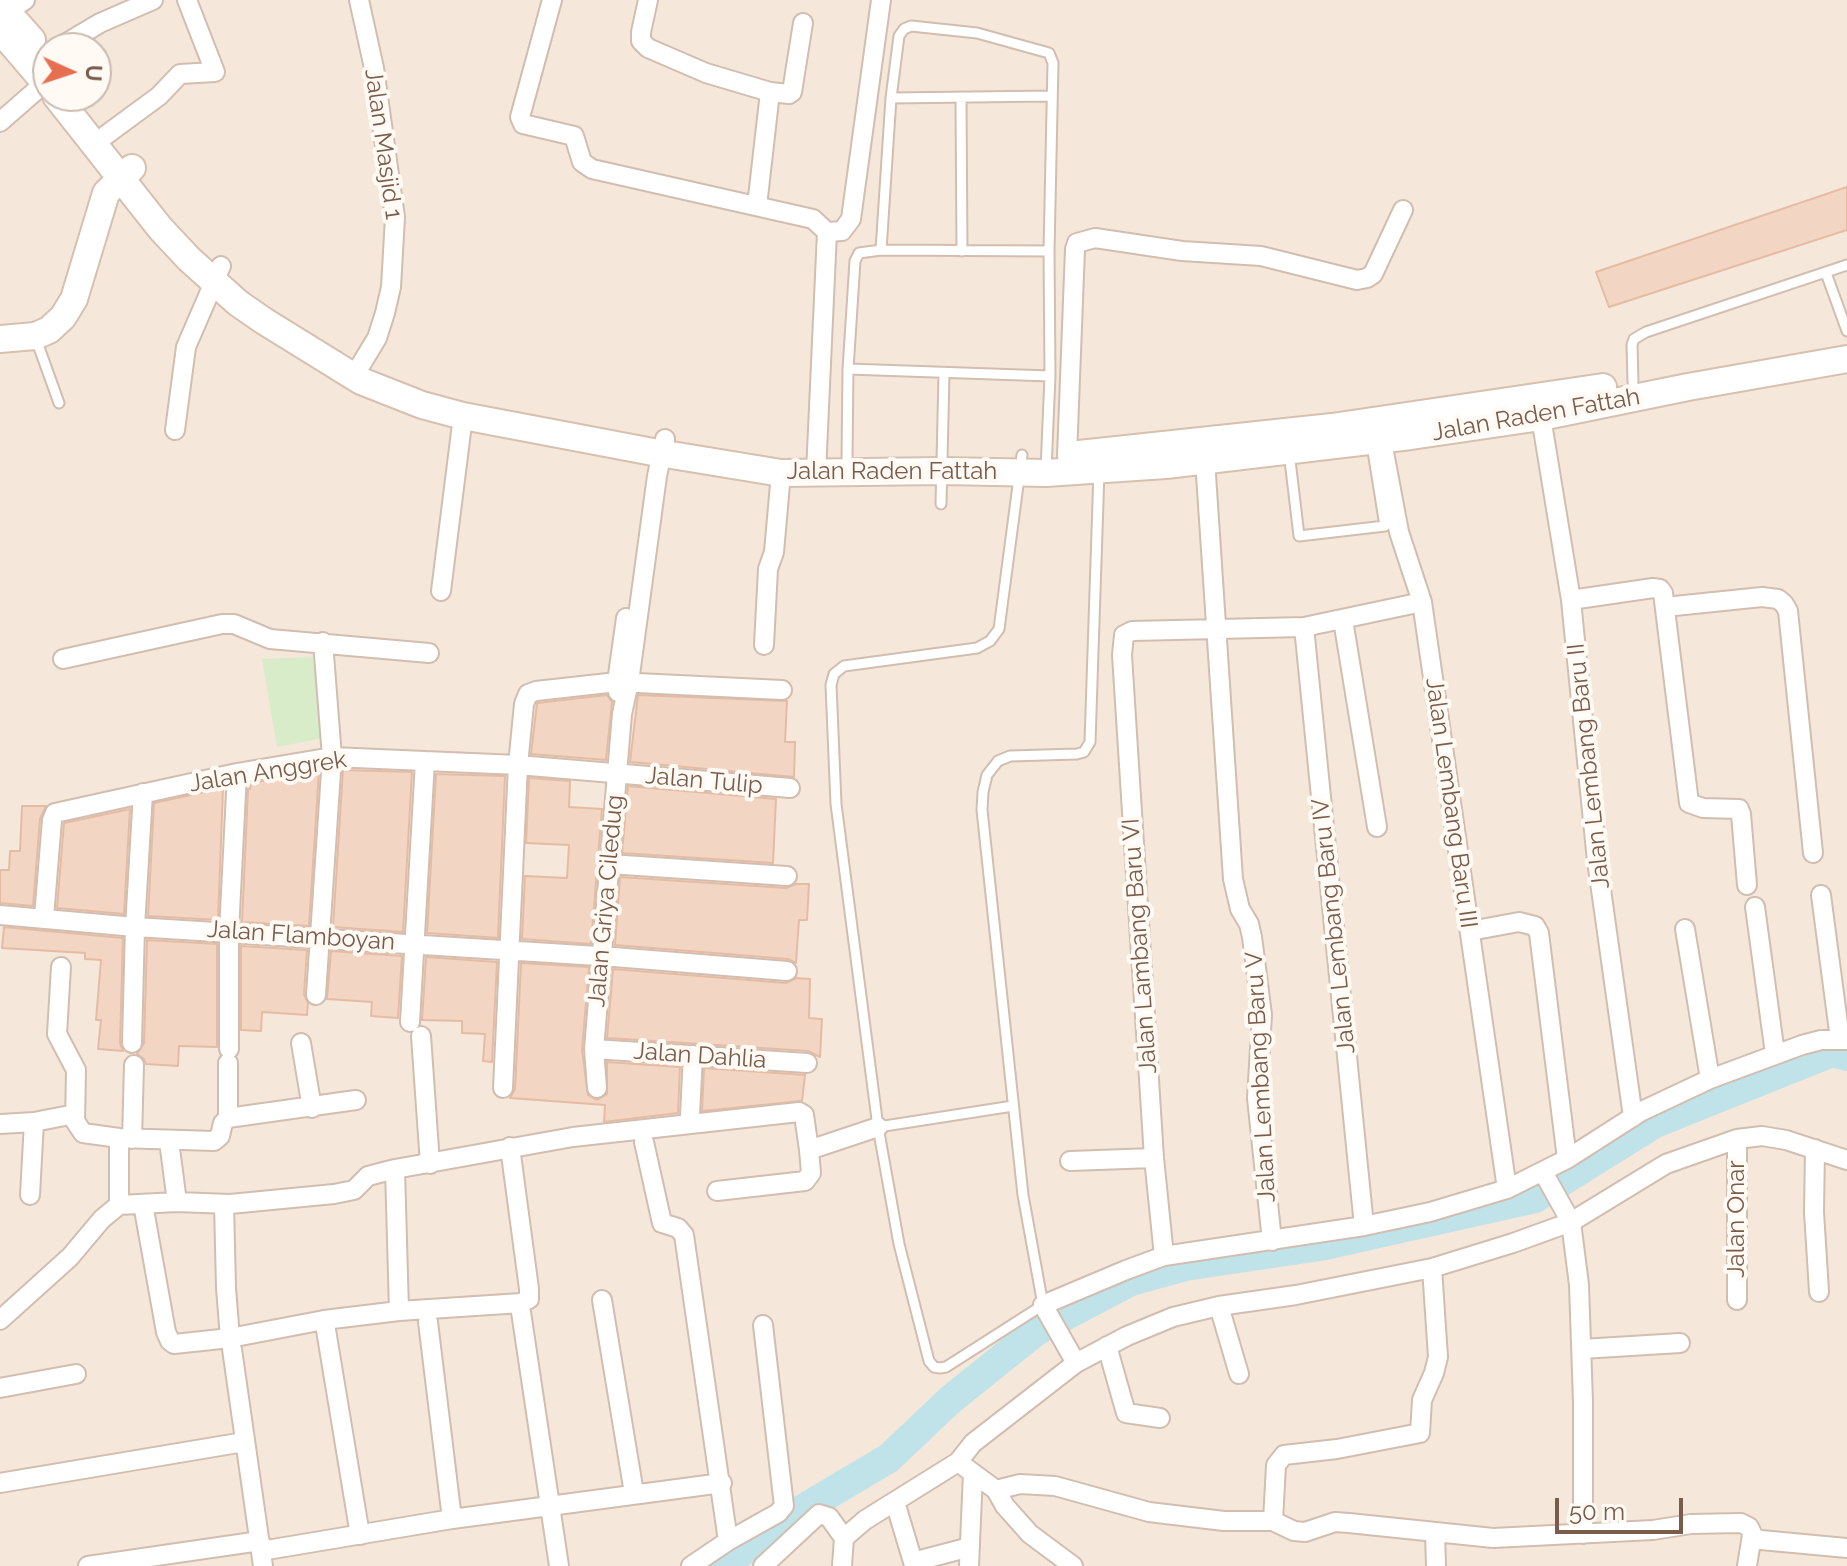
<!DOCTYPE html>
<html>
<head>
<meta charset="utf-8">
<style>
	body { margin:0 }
	#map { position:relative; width:1847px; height:1566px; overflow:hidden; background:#fdf6ec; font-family:Raleway,sans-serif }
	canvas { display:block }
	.north { position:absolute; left:32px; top:32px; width:80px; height:80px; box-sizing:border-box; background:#fffaf3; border:2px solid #cabbb1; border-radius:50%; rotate:93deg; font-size:22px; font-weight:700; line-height:32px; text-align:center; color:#7a5c4d }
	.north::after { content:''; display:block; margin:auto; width:28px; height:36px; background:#e76f51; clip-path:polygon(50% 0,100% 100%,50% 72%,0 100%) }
	.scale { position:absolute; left:1555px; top:1498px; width:128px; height:36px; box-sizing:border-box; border:4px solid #7a5c4d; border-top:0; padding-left:10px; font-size:24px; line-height:28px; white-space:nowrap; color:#7a5c4d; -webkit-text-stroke:6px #fffaf3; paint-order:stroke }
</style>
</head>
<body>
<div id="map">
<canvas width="1847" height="1566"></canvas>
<div class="north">U</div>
<div class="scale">50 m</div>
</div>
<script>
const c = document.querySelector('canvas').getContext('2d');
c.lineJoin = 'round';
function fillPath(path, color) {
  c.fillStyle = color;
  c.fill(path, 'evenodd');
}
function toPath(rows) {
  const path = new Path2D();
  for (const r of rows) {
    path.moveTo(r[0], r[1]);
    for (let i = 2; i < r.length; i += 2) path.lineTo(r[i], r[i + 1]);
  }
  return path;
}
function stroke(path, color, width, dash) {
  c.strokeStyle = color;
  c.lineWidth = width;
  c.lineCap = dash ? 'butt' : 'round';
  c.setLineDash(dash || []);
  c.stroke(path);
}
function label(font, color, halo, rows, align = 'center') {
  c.font = font + ' Raleway,sans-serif';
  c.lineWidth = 8;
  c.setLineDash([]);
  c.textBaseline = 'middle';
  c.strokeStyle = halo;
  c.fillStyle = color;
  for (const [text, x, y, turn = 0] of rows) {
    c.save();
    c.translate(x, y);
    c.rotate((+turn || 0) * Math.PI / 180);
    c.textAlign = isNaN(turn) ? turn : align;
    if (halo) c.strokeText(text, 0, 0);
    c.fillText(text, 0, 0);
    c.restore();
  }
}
fillPath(toPath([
	[0,0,1847,0,1847,1566,0,1566],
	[48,48,96,48,96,96,48,96]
]), '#f5e8da');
fillPath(toPath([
	[313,657,324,738,277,747,262,659]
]), '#d8ecc9');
stroke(toPath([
	[724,1566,773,1527,889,1458,950,1400,1036,1331,1131,1281,1185,1266,1320,1246,1535,1198,1655,1123,1832,1052,1847,1056]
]), '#bfe3e8', 30);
const building = toPath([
	[1847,187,1847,230,1609,307,1596,272,1847,187],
	[607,695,612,702,606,760,531,754,537,703,607,695],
	[638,695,787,701,785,742,795,742,794,777,630,762,638,695],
	[343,770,412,772,403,932,333,927,343,770],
	[319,771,309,926,242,922,248,789,250,789,251,783,319,771],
	[436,774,505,776,498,938,427,933,436,774],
	[529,778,570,781,569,807,602,809,591,944,522,939,525,876,567,878,569,845,526,843,529,778],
	[628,786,776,799,773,863,622,853,628,786],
	[223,788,218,920,148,916,154,803,223,788],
	[22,806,46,806,40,819,33,906,0,903,0,870,9,870,10,851,20,851,22,806],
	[130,809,124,914,57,908,64,823,130,809],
	[620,877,786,888,796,884,809,884,807,920,799,920,796,963,788,959,615,945,620,877],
	[4,927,123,938,120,1043,123,1051,98,1049,101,1020,96,1020,101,960,85,959,85,953,2,948,4,927],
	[147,940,217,944,217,1047,179,1046,178,1066,146,1064,144,1059,137,1054,144,1043,147,940],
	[241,946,307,950,304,994,308,1003,307,1015,262,1012,261,1031,241,1030,241,946],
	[331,951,402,956,398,1018,371,1016,372,1002,327,999,331,951],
	[426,957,497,962,492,1062,483,1061,485,1034,462,1033,462,1021,422,1020,426,957],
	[521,963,589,967,582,1050,588,1095,597,1100,607,1094,607,1062,680,1067,678,1113,604,1122,605,1105,510,1098,515,1089,521,963],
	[613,969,786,983,796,978,810,979,809,1018,822,1019,820,1057,808,1051,607,1038,613,969],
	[704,1068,805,1075,802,1101,702,1111,704,1068]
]);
fillPath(building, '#f3d5c3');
stroke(building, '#e6bba3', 2);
const service = toPath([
	[891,98,1052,96],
	[961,99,962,251],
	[881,250,891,98,899,36,904,29,911,26,977,33,1049,53,1053,63,1049,251,1050,376,1046,470],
	[1826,273,1847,331],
	[36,339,59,403],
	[848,369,1050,376],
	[1633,382,1632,345,1634,339,1646,332,1847,265],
	[1289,452,1299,536,1385,526,1372,445],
	[1022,455,999,629,990,641,977,648,844,666,834,674,831,685,836,804,878,1127,899,1244,929,1361,934,1367,940,1368,946,1367,1043,1305,1023,1195,982,810,983,792,987,775,998,761,1010,756,1077,754,1084,752,1090,742,1099,471],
	[847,458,848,369,855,261,859,253,881,250,1049,251],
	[941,504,944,374],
	[878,1127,1013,1106]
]);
const minor = toPath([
	[552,0,520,117,523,124,574,136,582,162,592,169,813,219,827,232,816,473],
	[648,0,641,32,641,41,648,48,706,73,770,92,789,94,792,92,803,23],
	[7,12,25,0],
	[58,48,100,23,153,0],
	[0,122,48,80],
	[106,135,159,96,180,74,215,72,187,0],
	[757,206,770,92],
	[827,232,842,231,851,219,881,0],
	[354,376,377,338,385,313,391,287,395,217,374,68,359,0],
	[1541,417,1571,600,1597,861,1633,1117],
	[175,430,186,347,221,266],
	[1380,431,1399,532,1422,602,1507,1189],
	[1067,456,1075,249,1077,243,1095,238,1182,251,1261,256,1357,280,1367,278,1373,274,1403,210],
	[1205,460,1233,879,1240,909,1249,924,1252,937,1262,1015,1257,1098,1272,1241],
	[441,591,463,416],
	[1571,600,1653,588,1660,589,1663,593,1689,803,1703,808,1739,809,1741,814,1747,885],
	[1665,607,1762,597,1778,599,1784,604,1788,611,1813,853],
	[1343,620,1377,827],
	[1304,627,1364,1226],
	[764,645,768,569,774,552,781,473],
	[63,659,222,624,234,624,270,639,429,653],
	[618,692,617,682,626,618],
	[609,864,787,876],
	[1821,895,1840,1039],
	[1755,907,1775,1054],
	[0,915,135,927,614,957,787,971],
	[44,917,52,820,55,813,237,773,332,757,518,765,790,788],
	[1685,929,1710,1079],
	[1470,931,1519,922,1535,926,1539,933,1567,1159],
	[61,967,57,1034,76,1070,75,1121,83,1133,119,1138,214,1141,220,1136,223,1123,228,1118],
	[316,995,332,757,323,642],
	[410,1022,425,761],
	[421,1036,430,1164],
	[132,1043,135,927,143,793],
	[301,1043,312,1108],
	[229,1049,229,932,237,773],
	[594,1049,807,1063],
	[503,1088,518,765,524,704,528,694,536,691,617,682,782,690],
	[597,1088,594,1049,622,714,629,682,657,476,665,439],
	[690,1115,693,1055],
	[228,1118,356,1100],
	[228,1118,228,1063],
	[0,1124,34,1122,75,1114],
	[132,1139,134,1065],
	[169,1141,177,1202],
	[644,1142,662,1223,678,1228,684,1235,728,1541],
	[1815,1149,1814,1212,1819,1292],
	[1070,1161,1154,1158],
	[395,1169,573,1137,799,1112,804,1115,809,1150,878,1127],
	[1543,1172,1571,1222,1579,1285,1583,1402,1583,1534],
	[717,1191,805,1181,811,1173,809,1150],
	[30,1195,34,1122],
	[143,1204,166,1332,170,1341,174,1344,230,1338,324,1320,399,1311,521,1303,529,1299,529,1289,510,1147],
	[224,1204,226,1288,230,1338],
	[119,1205,119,1138],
	[1164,1256,1154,1158,1122,655,1124,635,1132,631,1304,627,1422,602],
	[602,1300,634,1493],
	[1737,1300,1737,1139],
	[1219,1306,1239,1374],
	[521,1312,559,1566],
	[0,1320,70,1257,102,1219,119,1205,177,1202,230,1204,334,1194,354,1190,368,1176,395,1169,399,1311],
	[428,1322,452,1519],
	[326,1330,360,1535],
	[1107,1346,1126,1413,1160,1418],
	[232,1349,263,1566],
	[1582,1349,1680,1343],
	[1076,1363,1043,1305,1126,1270,1164,1256,1364,1226,1430,1212,1507,1189,1567,1159,1642,1111,1710,1079,1802,1045,1821,1040,1847,1040],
	[0,1388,76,1374],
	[958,1462,996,1490,1005,1506,1030,1534,1073,1566],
	[0,1483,244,1442],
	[996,1490,1020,1484,1055,1486,1149,1512,1224,1521,1273,1521,1294,1531,1305,1532,1335,1522,1349,1523,1493,1538,1653,1530,1691,1524,1741,1523,1749,1527,1754,1538,1761,1540,1847,1548],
	[895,1502,913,1562,970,1547],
	[1273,1521,1276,1465,1284,1455,1337,1449,1420,1433,1422,1400,1434,1373,1438,1357,1432,1268],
	[1435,1534,1436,1566],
	[261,1551,452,1519,722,1483],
	[88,1566,260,1541],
	[691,1566,728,1541,778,1513,784,1506,763,1325],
	[763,1566,819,1514,829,1517,844,1538],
	[842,1566,844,1538,865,1520,958,1462,973,1443,1076,1363,1127,1336,1173,1317,1219,1306,1296,1295,1432,1268,1513,1243,1571,1222,1666,1164,1737,1139,1762,1136,1786,1140,1847,1160],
	[969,1566,973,1473],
	[1747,1566,1752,1535]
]);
const secondary = toPath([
	[0,4,32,40],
	[0,30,48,86],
	[56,96,160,228,189,259,238,303,264,321,361,381,422,405,463,416,653,452,781,473,943,471,1046,473,1166,465,1411,436,1541,417,1688,387,1847,359],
	[0,339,35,336,49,330,63,317,74,299,106,193,132,168],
	[1079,454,1332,427,1603,387]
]);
stroke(service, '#d1beb0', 13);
stroke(minor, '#d1beb0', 22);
stroke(secondary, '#d6c0b0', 30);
stroke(service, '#fff', 9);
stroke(minor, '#fff', 18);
stroke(secondary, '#fff', 26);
label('24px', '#7a5c4d', '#fffaf3', [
	["Jalan Masjid 1",383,144,82],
	["Jalan Raden Fattah",1536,415,-10],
	["Jalan Raden Fattah",892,472],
	["Jalan Lembang Baru II",1589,766,-96],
	["Jalan Anggrek",268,772,-9],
	["Jalan Tulip",704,781,5],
	["Jalan Lembang Baru III",1451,803,82],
	["Jalan Griya Ciledug",606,901,-85],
	["Jalan Lembang Baru IV",1334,926,-96],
	["Jalan Flamboyan",301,936,4],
	["Jalan Lambang Baru VI",1140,946,-94],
	["Jalan Dahlia",700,1056,4],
	["Jalan Lembang Baru V",1261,1077,-93],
	["Jalan Onar",1737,1219,-90]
]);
</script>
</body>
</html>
